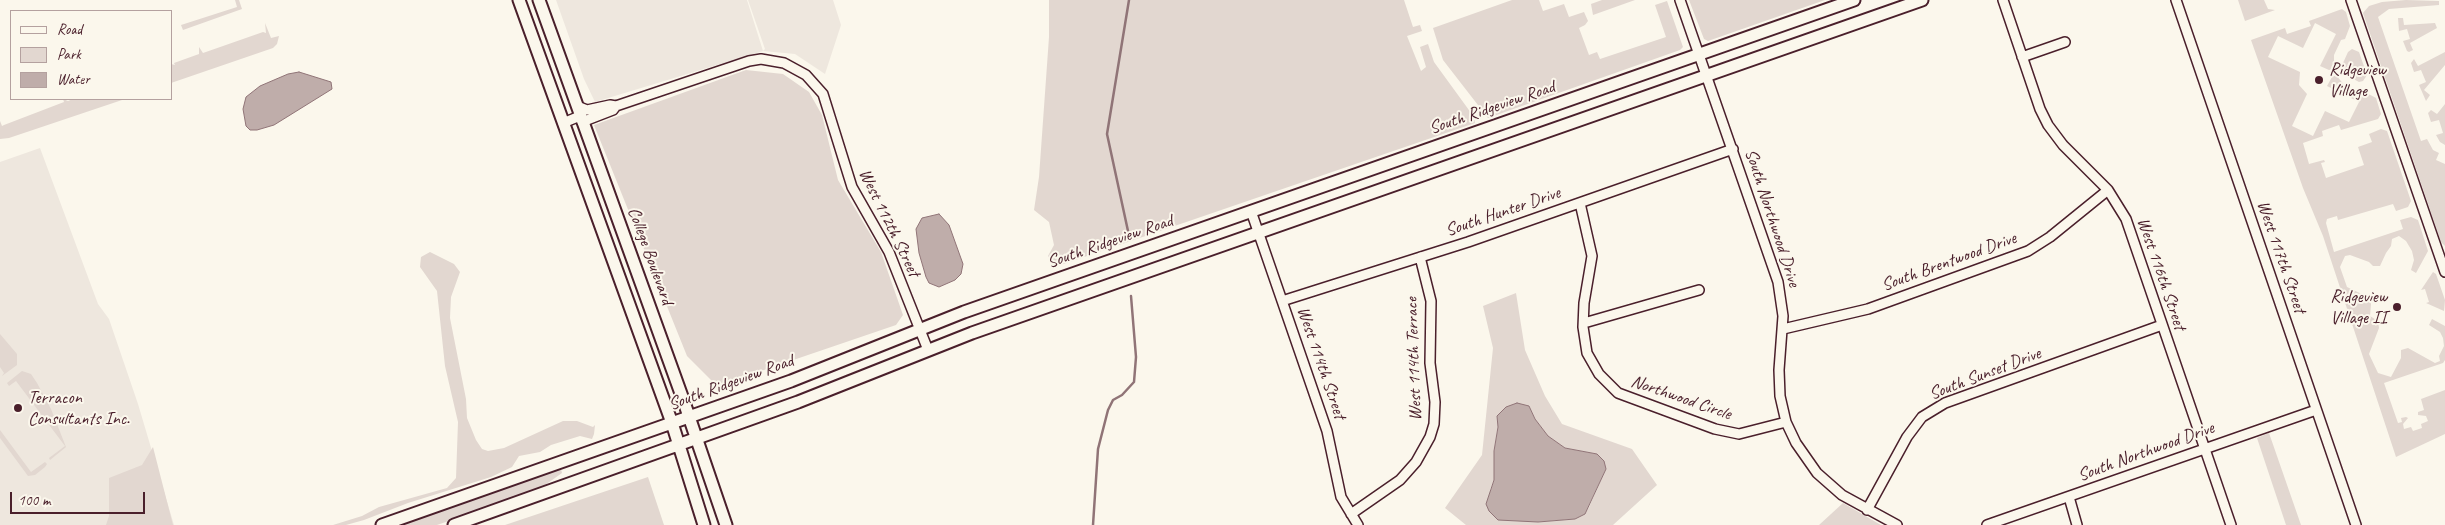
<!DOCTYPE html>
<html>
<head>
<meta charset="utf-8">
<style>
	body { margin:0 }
	#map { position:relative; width:2445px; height:525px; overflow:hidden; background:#fbf7ec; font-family:Caveat,sans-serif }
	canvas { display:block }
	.legend { position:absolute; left:10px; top:10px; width:162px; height:90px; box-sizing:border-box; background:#fbf7ec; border:1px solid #b4a19f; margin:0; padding:6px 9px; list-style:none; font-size:15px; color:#4a1f2b }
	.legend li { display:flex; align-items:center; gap:10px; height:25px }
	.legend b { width:25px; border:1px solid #b4a19f }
	.scale { position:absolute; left:10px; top:492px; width:135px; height:22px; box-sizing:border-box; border:2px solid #4a1f2b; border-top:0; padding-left:6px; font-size:15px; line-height:18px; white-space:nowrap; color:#4a1f2b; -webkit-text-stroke:4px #fbf7ec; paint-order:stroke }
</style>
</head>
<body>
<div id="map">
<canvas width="2445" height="525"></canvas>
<ul class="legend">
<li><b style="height:6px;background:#fbf7ec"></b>Road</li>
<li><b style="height:14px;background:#e2d7d0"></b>Park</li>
<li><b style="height:14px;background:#bfadaa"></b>Water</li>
</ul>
<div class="scale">100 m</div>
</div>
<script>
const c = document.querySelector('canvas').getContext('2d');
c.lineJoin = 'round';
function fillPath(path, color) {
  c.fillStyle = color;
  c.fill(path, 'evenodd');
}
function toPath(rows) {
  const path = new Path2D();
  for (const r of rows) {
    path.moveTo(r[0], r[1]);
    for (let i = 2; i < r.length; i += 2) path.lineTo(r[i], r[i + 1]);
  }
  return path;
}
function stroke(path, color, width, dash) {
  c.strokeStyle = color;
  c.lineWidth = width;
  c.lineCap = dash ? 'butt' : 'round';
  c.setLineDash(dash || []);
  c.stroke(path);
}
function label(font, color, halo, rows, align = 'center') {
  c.font = font + ' Caveat,sans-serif';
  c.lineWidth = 4;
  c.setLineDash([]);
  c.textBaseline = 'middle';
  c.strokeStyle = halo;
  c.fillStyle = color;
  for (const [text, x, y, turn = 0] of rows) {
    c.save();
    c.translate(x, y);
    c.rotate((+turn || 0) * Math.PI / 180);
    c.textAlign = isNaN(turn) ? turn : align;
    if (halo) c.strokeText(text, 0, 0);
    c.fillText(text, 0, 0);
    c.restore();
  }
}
fillPath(toPath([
	[556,0,747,0,763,51,765,49,748,0,833,0,841,25,825,74,795,54,763,51,595,102,584,79],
	[40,148,98,304,109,319,138,404,174,525,0,525,0,162]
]), '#eee7de');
fillPath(toPath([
	[235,0,239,0,242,9,183,30,181,25,237,7],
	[1049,0,1404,0,1413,27,1420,25,1422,31,1407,36,1421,71,1426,67,1420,47,1428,44,1434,62,1474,117,1475,123,1055,267,1048,256,1054,245,1049,222,1034,210,1039,177,1049,37],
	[1512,0,1539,0,1543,11,1564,4,1569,17,1584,12,1588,21,1585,25,1579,28,1589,55,1597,52,1600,59,1666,37,1655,5,1667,1,1683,47,1680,50,1488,118,1443,60,1433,28],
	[1602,0,1635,0,1593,15,1591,4],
	[1689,0,1825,0,1708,41,1704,39],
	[2238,0,2264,0,2268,9,2275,10,2245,21],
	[2406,0,2439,1,2439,5,2389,9,2378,17,2421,141,2427,139,2433,150,2439,153,2436,160,2445,164,2445,246,2441,242,2363,13,2369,6,2382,2],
	[2342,9,2346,12,2350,26,2345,39,2341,40,2334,55,2334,69,2329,70,2320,66,2336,34,2315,23,2303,48,2278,36,2268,57,2300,72,2299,85,2307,94,2292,126,2313,136,2325,111,2349,122,2359,102,2327,86,2332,77,2336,75,2345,86,2361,94,2363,91,2376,98,2381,114,2378,119,2341,130,2339,125,2322,131,2323,136,2303,143,2309,164,2324,160,2325,162,2321,163,2326,178,2364,165,2358,147,2372,142,2369,134,2381,129,2387,131,2411,201,2408,207,2396,211,2393,204,2338,220,2337,216,2327,219,2326,223,2334,252,2403,229,2400,220,2411,217,2418,220,2428,251,2416,273,2411,270,2414,260,2412,251,2406,241,2399,236,2392,239,2391,246,2386,253,2380,266,2373,266,2369,262,2350,255,2345,256,2340,267,2347,287,2368,297,2371,304,2370,316,2378,321,2379,328,2369,354,2378,373,2391,377,2401,358,2401,350,2408,348,2435,363,2440,361,2439,356,2444,346,2443,338,2440,332,2429,325,2432,319,2445,326,2445,360,2443,363,2384,383,2398,423,2402,422,2401,418,2406,417,2408,418,2403,424,2404,429,2411,427,2413,431,2422,428,2421,424,2428,421,2426,416,2418,415,2418,412,2424,410,2421,399,2445,390,2445,434,2396,457,2323,236,2303,188,2251,40,2285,28,2287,34,2311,26,2309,21],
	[2398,18,2403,18,2404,25,2435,23,2437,28,2410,43,2413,50,2409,52,2407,51,2403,41,2410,39,2407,29,2399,31],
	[265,23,271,38,279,36,277,44,273,48,171,83,171,64,175,65,174,63,199,54,199,47,203,53,263,32,266,33],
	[2352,49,2359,52,2367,75,2363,81,2359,82,2346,75,2343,63,2348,52],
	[2445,52,2445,65,2424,90,2430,95,2426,101,2419,85,2426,82,2421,70,2414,72,2411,63,2414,59,2418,66],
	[746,70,783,74,809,92,822,115,838,180,881,252,903,315,896,325,717,386,687,356,594,125],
	[63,99,68,101,73,99,125,99,9,138,0,139,0,121,2,126,4,125,64,102],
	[2445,104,2445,145,2440,142,2436,135,2443,133,2439,120,2431,122,2428,113,2431,110,2437,114],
	[430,252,454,264,460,272,451,297,450,318,466,399,467,418,476,440,482,449,488,451,504,448,563,421,577,421,593,427,595,425,594,434,592,439,580,436,551,445,540,452,519,456,512,467,491,477,408,503,364,520,346,525,333,525,362,516,379,507,447,488,456,478,458,422,445,366,437,291,420,267,421,257],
	[2433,272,2436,274,2445,300,2444,311,2426,303,2429,302,2425,289,2421,290],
	[1516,293,1525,350,1545,396,1562,424,1632,449,1657,485,1613,525,1466,525,1445,508,1482,455,1493,348,1483,306],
	[1529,406,1535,419,1548,436,1565,448,1597,454,1606,469,1589,507,1585,514,1575,519,1538,522,1490,490,1494,480,1494,451,1498,426,1497,416],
	[0,334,17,354,17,365,2,376,4,373,0,367],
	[22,371,31,374,37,383,51,409,66,447,50,460,49,458,65,446,16,381,9,386,7,383],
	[0,430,31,472,45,462,47,464,45,467,35,475,28,476,0,438],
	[2269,433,2301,525,2286,525,2257,438],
	[153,447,173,525,106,525,109,516,109,478,142,465],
	[561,469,562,473,538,490,437,525,399,525],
	[648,477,664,525,505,525],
	[1843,503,1881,525,1819,525]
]), '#e2d7d0');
const water = toPath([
	[299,72,331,82,332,89,274,125,257,130,250,130,246,126,243,109,246,97,260,86,288,74,299,72],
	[939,214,949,225,963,264,961,274,955,280,939,287,929,283,926,277,919,253,916,229,922,218,939,214],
	[1517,403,1529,406,1535,419,1548,436,1565,448,1597,454,1604,461,1606,469,1585,514,1575,519,1538,522,1498,520,1489,511,1486,504,1494,480,1494,451,1498,427,1497,416,1506,407,1517,403]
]);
fillPath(water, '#bfadaa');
stroke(water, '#907477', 1);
stroke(toPath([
	[1128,231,1107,134,1129,0],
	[1093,525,1098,449,1108,410,1113,400,1122,395,1134,382,1136,357,1131,296]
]), '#907477', 2.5);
const minor = toPath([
	[1680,0,1778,282,1783,316,1779,370,1780,396,1786,422,1796,443,1817,473,1842,495,1897,525],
	[2003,0,2040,109,2048,125,2063,145,2108,190,2126,219,2231,525],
	[2176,0,2356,525],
	[2351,0,2445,272],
	[2022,57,2065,42],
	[577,106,587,110,610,105,616,106,749,61,761,59,784,63,806,75,823,94,852,187,889,252,928,350],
	[582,122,613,110,616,106],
	[563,123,580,116],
	[1580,203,1592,256,1584,303,1583,327,1587,353,1599,374,1618,393,1715,429,1739,434,1786,422],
	[1251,211,1327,431,1341,497,1358,525],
	[1282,301,1468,242,1733,149],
	[1584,323,1699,290],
	[1783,329,1868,309,2028,251,2050,237,2108,190],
	[2069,497,2077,525],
	[1867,510,1907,437,1922,417,1945,403,2162,325],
	[1351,514,1400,480,1416,462,1430,437,1434,424,1435,402,1430,363,1431,301,1420,257],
	[1987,525,2316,410]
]);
const major = toPath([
	[519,0,672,423,704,525],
	[539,0,684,402,726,525],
	[382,525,791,381,964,312,1854,0],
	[454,525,798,402,972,333,1922,0]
]);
stroke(minor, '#4a1f2b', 12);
stroke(major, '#4a1f2b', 15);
stroke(minor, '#fbf7ec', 9);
stroke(major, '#fbf7ec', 11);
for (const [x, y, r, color] of [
	[2319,80,5,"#4a1f2b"],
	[2397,307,5,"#4a1f2b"],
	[18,408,5,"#4a1f2b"]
]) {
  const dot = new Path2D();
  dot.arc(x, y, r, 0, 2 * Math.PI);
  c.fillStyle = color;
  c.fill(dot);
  stroke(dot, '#fbf7ec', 2);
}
label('18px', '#4a1f2b', '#fbf7ec', [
	["Ridgeview",2329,70],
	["Village",2329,91],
	["Ridgeview",2387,297,"right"],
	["Village II",2387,318,"right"],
	["Terracon",28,398],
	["Consultants Inc.",28,419]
], 'left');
label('18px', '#4a1f2b', '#fbf7ec', [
	["South Ridgeview Road",1492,108,-19],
	["South Hunter Drive",1503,212,-19],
	["South Northwood Drive",1772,218,72],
	["West 112th Street",889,223,64],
	["South Ridgeview Road",1110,242,-19],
	["College Boulevard",650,256,70],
	["West 117th Street",2281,257,71],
	["South Brentwood Drive",1949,262,-20],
	["West 116th Street",2161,274,71],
	["West 114th Terrace",1414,359,-92],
	["West 114th Street",1321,363,71],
	["South Sunset Drive",1985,374,-21],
	["South Ridgeview Road",731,383,-20],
	["Northwood Circle",1681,398,19],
	["South Northwood Drive",2146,452,-20]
]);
</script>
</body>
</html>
